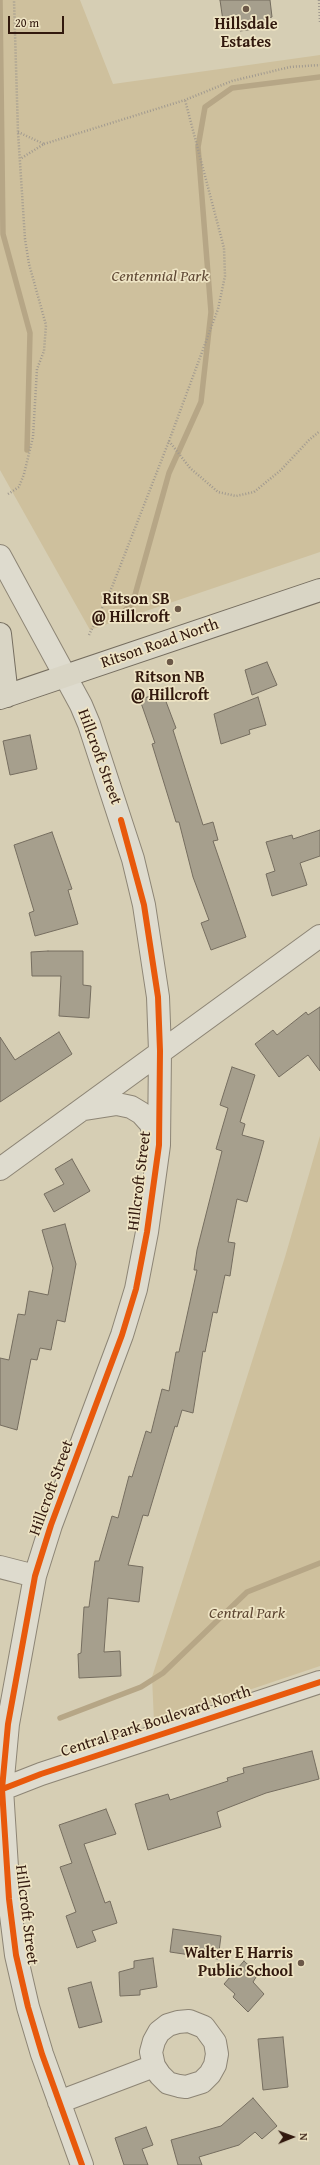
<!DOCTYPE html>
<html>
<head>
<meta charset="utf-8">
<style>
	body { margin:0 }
	#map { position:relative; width:320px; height:2165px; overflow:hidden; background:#d6ceb4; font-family:"Gentium Book Plus",serif }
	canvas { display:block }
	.north { position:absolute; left:272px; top:2117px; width:40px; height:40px; -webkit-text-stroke:3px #eee4c4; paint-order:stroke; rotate:89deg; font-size:11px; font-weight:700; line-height:16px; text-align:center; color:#32190e }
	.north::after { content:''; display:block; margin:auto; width:14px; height:18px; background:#32190e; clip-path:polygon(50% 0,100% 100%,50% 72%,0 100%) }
	.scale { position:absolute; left:8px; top:16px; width:56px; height:18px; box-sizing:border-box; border:2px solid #32190e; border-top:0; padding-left:5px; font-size:12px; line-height:14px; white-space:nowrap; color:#32190e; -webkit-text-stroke:3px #eee4c4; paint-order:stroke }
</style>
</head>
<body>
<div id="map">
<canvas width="320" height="2165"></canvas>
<div class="north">N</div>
<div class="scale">20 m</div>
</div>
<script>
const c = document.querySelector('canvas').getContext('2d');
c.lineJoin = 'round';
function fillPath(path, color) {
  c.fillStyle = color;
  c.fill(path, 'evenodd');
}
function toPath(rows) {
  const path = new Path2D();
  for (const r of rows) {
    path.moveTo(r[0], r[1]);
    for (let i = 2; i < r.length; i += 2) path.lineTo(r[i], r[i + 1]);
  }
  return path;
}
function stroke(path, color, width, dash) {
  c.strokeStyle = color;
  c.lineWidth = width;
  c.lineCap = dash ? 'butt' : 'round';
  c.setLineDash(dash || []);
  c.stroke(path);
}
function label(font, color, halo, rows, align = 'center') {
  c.font = font + ' "Gentium Book Plus",serif';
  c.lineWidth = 3.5;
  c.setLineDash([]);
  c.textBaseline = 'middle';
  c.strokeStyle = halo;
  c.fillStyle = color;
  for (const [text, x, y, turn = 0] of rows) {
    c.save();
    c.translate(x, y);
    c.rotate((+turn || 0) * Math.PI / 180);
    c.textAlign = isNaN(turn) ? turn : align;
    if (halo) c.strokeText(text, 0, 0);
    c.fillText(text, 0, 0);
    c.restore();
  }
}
fillPath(toPath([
	[0,0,80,0,113,84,320,55,320,552,90,630,0,470],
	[320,1136,320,1666,154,1722,152,1677,285,1257]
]), '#cec09d');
stroke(toPath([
	[0,0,3,234,30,333,27,450],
	[118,618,133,602,169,473,201,402,211,312,198,147,205,107,232,88,320,77],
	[60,1718,141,1687,163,1673,247,1592,320,1563]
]), '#b6a686', 5.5);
const building = toPath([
	[220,0,270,0,272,17,268,18,269,27,240,31,239,19,223,21,220,0],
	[267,662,277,685,252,695,245,670,267,662],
	[162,691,176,728,173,730,203,825,213,822,218,840,213,841,246,937,211,950,201,923,209,920,193,877,179,822,176,822,152,744,155,743,140,700,162,691],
	[258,697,266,725,249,730,250,734,221,744,214,714,258,697],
	[30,735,37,769,10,775,3,741,30,735],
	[320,830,320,856,300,863,307,885,272,896,266,874,275,871,266,842,292,835,293,839,320,830],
	[52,832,72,889,68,890,78,924,35,936,29,913,34,911,14,845,52,832],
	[48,951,83,951,83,985,91,986,89,1018,59,1016,61,976,32,976,31,952,48,951],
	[320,1007,320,1071,308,1055,279,1077,255,1044,273,1030,277,1035,306,1012,308,1015,320,1007],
	[59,1032,72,1054,0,1102,0,1037,15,1060,59,1032],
	[232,1067,255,1075,240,1122,245,1124,242,1135,264,1141,247,1202,237,1199,228,1242,235,1243,230,1276,225,1275,217,1313,213,1312,205,1352,203,1351,193,1413,182,1410,177,1427,175,1426,148,1516,143,1515,128,1565,143,1567,139,1602,108,1598,104,1652,120,1651,121,1676,79,1678,78,1654,81,1653,84,1607,89,1607,95,1561,99,1561,112,1516,118,1518,129,1476,132,1477,146,1431,151,1433,162,1389,169,1391,176,1352,179,1352,197,1270,194,1270,197,1250,222,1151,216,1149,228,1108,220,1105,232,1067],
	[72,1159,90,1191,54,1212,44,1194,64,1184,55,1169,72,1159],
	[65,1224,76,1264,65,1322,57,1320,51,1350,40,1348,37,1360,31,1359,17,1430,0,1425,0,1358,9,1360,18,1314,25,1315,29,1291,48,1295,53,1268,42,1230,65,1224],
	[312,1751,319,1779,266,1793,217,1812,221,1827,148,1850,135,1804,168,1794,170,1800,228,1781,227,1778,244,1773,243,1768,312,1751],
	[106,1809,116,1834,84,1844,105,1903,110,1901,117,1923,92,1931,96,1941,77,1948,66,1916,76,1912,60,1867,72,1863,59,1825,106,1809],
	[173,1929,221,1936,218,1959,170,1952,173,1929],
	[153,1958,157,1987,140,1990,140,1995,120,1996,119,1972,134,1968,134,1961,153,1958],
	[244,1961,258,1974,253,1982,264,1994,248,2012,233,1997,235,1994,224,1984,244,1961],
	[91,1982,102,2022,79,2028,68,1988,91,1982],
	[283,2037,288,2087,263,2090,258,2039,283,2037],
	[253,2098,277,2126,262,2139,255,2132,239,2145,199,2157,202,2165,178,2165,171,2140,221,2126,253,2098],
	[146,2127,153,2145,142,2149,148,2165,124,2165,115,2138,146,2127]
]);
fillPath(building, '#a69f8d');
stroke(building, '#756d5f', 1);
const minor = toPath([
	[0,556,81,705,89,724,133,859,144,905,158,997,160,1051,159,1145,147,1232,136,1289,122,1335,51,1525,35,1576,8,1724,2,1789,9,1899,16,1955,28,2007,42,2054,82,2165],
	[85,1109,117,1104,131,1107,141,1113,150,1123,159,1143],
	[0,1169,320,936],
	[0,1567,35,1576],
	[0,1790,41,1774,320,1682],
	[59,2102,154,2066,160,2075,168,2083,179,2086,186,2087,202,2082,210,2074,215,2065,217,2054,215,2042,204,2027,189,2021,178,2022,168,2025,159,2032,154,2041,151,2052,154,2066]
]);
const major = toPath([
	[0,634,7,696],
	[0,698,320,590]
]);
stroke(minor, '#8d8575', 24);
stroke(major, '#756d5f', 24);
stroke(toPath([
	[319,0,320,22],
	[18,132,44,144,20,159],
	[44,144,185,100,232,81,290,67,320,65],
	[169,441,218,309,225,276,224,248,185,100],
	[8,494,19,487,24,474,33,437,37,369,44,351,46,325,29,264,25,239,18,132,14,0],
	[89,635,112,587,169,441,190,468,218,492,236,496,254,492,281,470,309,440,320,431]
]), '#a0998f', 2.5, [1, 2]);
stroke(minor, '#dedbce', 22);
stroke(major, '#d9d5c5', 22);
stroke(toPath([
	[0,1790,41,1774,320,1682],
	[82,2165,42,2054,28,2007,16,1955,9,1899,2,1789,8,1724,35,1576,51,1525,122,1335,136,1289,147,1232,159,1145,160,1051,158,997,144,905,121,820]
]), '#e8590c', 6);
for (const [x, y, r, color] of [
	[246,9,4,"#6b5848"],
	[178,609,4,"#6b5848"],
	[170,662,4,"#6b5848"],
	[301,1963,4,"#6b5848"]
]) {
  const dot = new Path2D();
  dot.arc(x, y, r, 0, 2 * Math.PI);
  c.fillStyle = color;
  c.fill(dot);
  stroke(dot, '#eee4c4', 1.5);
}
label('bold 16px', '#32190e', '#eee4c4', [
	["Hillsdale",246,25],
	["Estates",246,43],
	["Ritson SB",170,600,"right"],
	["@ Hillcroft",170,618,"right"],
	["Ritson NB",170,678],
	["@ Hillcroft",170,696],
	["Walter E Harris",293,1954,"right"],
	["Public School",293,1972,"right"]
]);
label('italic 16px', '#5f4834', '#eee4c4', [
	["Centennial Park",160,277],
	["Central Park",247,1614]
]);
label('16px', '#32190e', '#eee4c4', [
	["Ritson Road North",160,644,-19],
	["Hillcroft Street",99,757,70],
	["Hillcroft Street",140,1181,-83],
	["Hillcroft Street",52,1488,-70],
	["Central Park Boulevard North",156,1722,-18],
	["Hillcroft Street",26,1915,83]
]);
</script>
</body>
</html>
